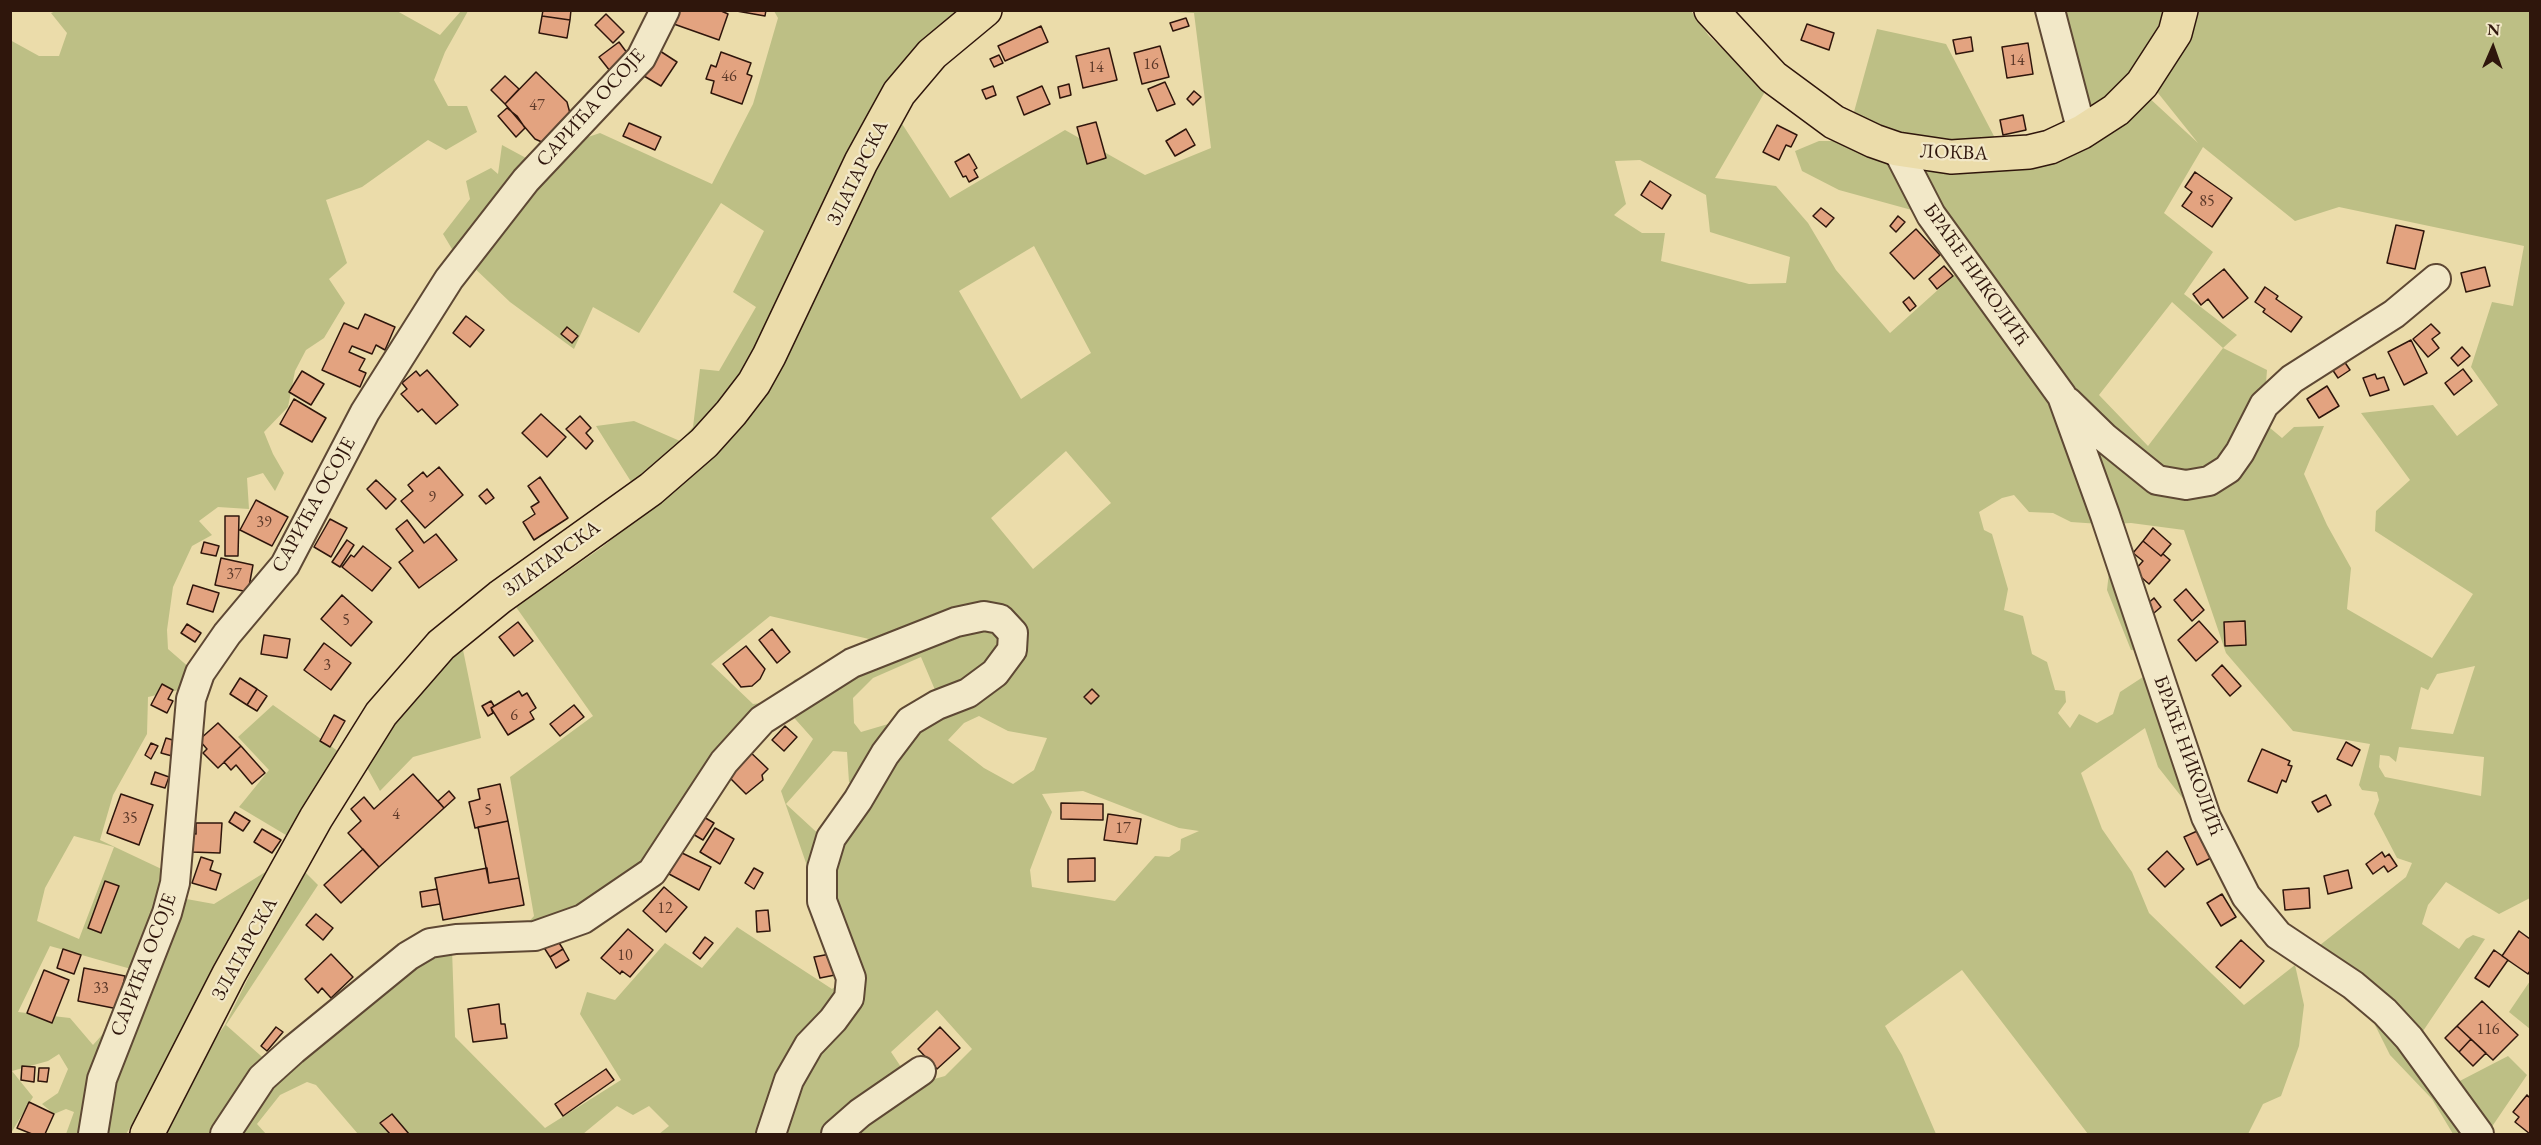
<!DOCTYPE html>
<html>
<head>
<meta charset="utf-8">
<style>
	body { margin:0 }
	#map { position:relative; width:2541px; height:1145px; overflow:hidden; background:#ebdcaa; font-family:"EB Garamond",serif }
	canvas { display:block }
	.frame { position:absolute; inset:0; border:12px solid #2f160c; pointer-events:none }
	.north { position:absolute; left:2463px; top:18px; width:60px; height:60px; -webkit-text-stroke:4px #f2e8c8; paint-order:stroke; rotate:2deg; font-size:16px; font-weight:700; line-height:24px; text-align:center; color:#2f160c }
	.north::after { content:''; display:block; margin:auto; width:21px; height:27px; background:#2f160c; clip-path:polygon(50% 0,100% 100%,50% 72%,0 100%) }
</style>
</head>
<body>
<div id="map">
<canvas width="2541" height="1145"></canvas>
<div class="frame"></div>
<div class="north">N</div>
</div>
<script>
const c = document.querySelector('canvas').getContext('2d');
c.lineJoin = 'round';
function fillPath(path, color) {
  c.fillStyle = color;
  c.fill(path, 'evenodd');
}
function toPath(rows) {
  const path = new Path2D();
  for (const r of rows) {
    path.moveTo(r[0], r[1]);
    for (let i = 2; i < r.length; i += 2) path.lineTo(r[i], r[i + 1]);
  }
  return path;
}
function stroke(path, color, width, dash) {
  c.strokeStyle = color;
  c.lineWidth = width;
  c.lineCap = dash ? 'butt' : 'round';
  c.setLineDash(dash || []);
  c.stroke(path);
}
function label(font, color, halo, rows, align = 'center') {
  c.font = font + ' "EB Garamond",serif';
  c.lineWidth = 4.5;
  c.setLineDash([]);
  c.textBaseline = 'middle';
  c.strokeStyle = halo;
  c.fillStyle = color;
  for (const [text, x, y, turn = 0] of rows) {
    c.save();
    c.translate(x, y);
    c.rotate((+turn || 0) * Math.PI / 180);
    c.textAlign = isNaN(turn) ? turn : align;
    if (halo) c.strokeText(text, 0, 0);
    c.fillText(text, 0, 0);
    c.restore();
  }
}
fillPath(toPath([
	[56,11,397,11,440,35,461,11,468,11,445,52,434,80,448,106,467,106,477,132,446,150,428,140,362,187,326,200,347,263,329,279,345,303,324,338,306,350,295,371,288,407,264,432,273,454,284,473,275,491,263,473,247,478,249,509,218,507,199,521,212,535,192,546,173,587,167,630,168,649,191,669,188,688,148,697,147,734,113,795,100,840,170,873,131,969,50,946,18,1012,70,1018,93,1045,117,1018,94,1134,66,1134,74,1112,66,1109,54,1114,42,1104,58,1093,68,1069,59,1054,48,1061,12,1071,33,1097,11,1133,10,40,39,56,59,56,67,33,51,13],
	[74,836,114,847,79,939,37,921,45,888],
	[774,11,968,11,944,31,740,388,635,488,596,426,634,421,680,441,693,427,700,369,719,371,756,307,733,292,764,231,721,203,639,333,593,307,574,349,510,302,469,263,455,254,443,234,470,199,466,181,491,168,498,174,502,145,526,158,600,133,712,184,753,104,778,18],
	[1152,11,1691,11,1709,36,1766,90,1715,178,1776,186,1808,223,1836,270,1890,333,1960,270,1919,212,1839,190,1802,171,1795,151,1819,141,1842,141,2029,161,2146,95,2198,143,2154,88,2195,11,2530,11,2530,898,2499,914,2446,882,2428,905,2422,924,2459,949,2466,939,2473,935,2485,939,2417,1040,2452,1085,2508,1056,2527,1075,2489,1131,2491,1134,2453,1134,2432,1099,2390,1055,2373,1021,2345,996,2310,953,2406,877,2412,863,2397,858,2374,814,2379,800,2377,792,2362,790,2359,785,2370,744,2293,731,2226,653,2184,530,2131,523,2114,524,2156,651,2131,650,2107,590,2110,563,2100,524,2071,522,2053,513,2029,512,2014,495,2002,498,1979,512,1984,530,1992,534,2008,589,2004,610,2023,616,2032,654,2047,662,2055,690,2065,691,2066,702,2058,713,2070,728,2079,714,2097,723,2113,714,2120,692,2143,677,2170,694,2192,810,2158,767,2145,728,2081,773,2102,829,2132,872,2149,913,2244,1005,2295,965,2304,1005,2299,1046,2281,1096,2263,1104,2248,1134,2088,1134,1962,970,1885,1026,1902,1055,1936,1134,659,1134,669,1126,649,1106,633,1115,617,1106,583,1134,358,1134,316,1085,307,1082,280,1095,257,1124,266,1134,159,1134,202,1057,225,1025,302,869,318,885,226,1025,269,1063,389,960,526,925,534,916,510,777,593,716,516,607,601,548,694,473,759,399,897,116,950,198,1065,130,1145,175,1211,148,1194,13],
	[2203,147,2295,221,2339,207,2524,246,2513,306,2492,302,2471,367,2498,405,2457,436,2433,405,2361,413,2410,480,2376,511,2375,531,2473,594,2432,658,2347,609,2351,568,2327,525,2304,474,2324,426,2294,427,2282,438,2263,422,2267,370,2223,348,2237,335,2184,294,2213,252,2164,213],
	[1640,160,1706,195,1710,232,1790,257,1786,283,1749,284,1661,261,1665,233,1642,233,1614,215,1626,204,1615,161],
	[1034,246,1091,353,1021,399,959,291],
	[2172,302,2223,348,2148,446,2099,395],
	[1066,451,1111,503,1033,569,991,518],
	[770,616,869,639,825,667,794,680,780,701,753,704,711,664],
	[921,657,938,697,895,722,861,732,854,723,853,698,873,678],
	[2475,666,2453,734,2411,729,2421,687,2428,690,2437,674],
	[780,702,813,739,781,791,846,978,832,989,737,927,702,968,665,943,615,1000,587,992,580,1014,621,1080,545,1128,455,1037,452,949,587,925,644,867],
	[979,716,1008,731,1047,738,1034,770,1013,784,984,768,948,740,964,723],
	[2399,747,2484,757,2481,796,2385,777,2379,767,2380,755,2389,756,2396,762],
	[833,751,847,752,849,782,858,789,824,839,786,804],
	[1083,791,1179,828,1199,831,1181,839,1180,850,1169,857,1155,856,1115,901,1032,887,1030,870,1052,812,1042,794],
	[937,1010,972,1049,945,1076,913,1085,891,1052],
	[2056,11,2171,11,2145,63,2087,117],
	[1877,29,1946,44,1996,140,1922,142,1852,119],
	[462,645,481,738,413,757,380,791,365,764,410,698],
	[273,705,342,754,296,841,239,807,269,770,238,737],
	[283,861,199,1019,126,1134,107,1134,108,1116,117,1078,181,898,214,904],
	[2530,981,2530,1029,2509,1012]
]), '#bdbf85');
const building = toPath([
	[543,10,571,10,570,20,542,16,543,10],
	[675,10,719,10,728,14,719,40,671,23,675,10],
	[731,10,766,10,765,16,731,10],
	[606,14,624,32,613,43,595,25,606,14],
	[542,16,570,20,567,38,539,33,542,16],
	[1186,18,1189,26,1173,31,1170,23,1186,18],
	[1807,24,1834,33,1829,50,1801,40,1807,24],
	[1041,26,1048,42,1005,61,998,46,1041,26],
	[1971,37,1973,51,1956,54,1953,40,1971,37],
	[619,42,633,61,614,76,599,57,619,42],
	[2028,43,2033,74,2007,78,2002,47,2028,43],
	[1160,46,1169,77,1142,84,1134,53,1160,46],
	[1109,48,1117,80,1083,88,1076,56,1109,48],
	[660,51,677,62,661,86,644,76,660,51],
	[721,52,751,63,747,74,752,76,742,104,711,93,714,81,706,79,711,65,716,67,721,52],
	[999,55,1003,63,994,67,990,59,999,55],
	[536,72,567,102,571,117,544,143,535,139,505,104,536,72],
	[505,76,519,89,505,104,491,90,505,76],
	[1165,82,1175,104,1157,111,1148,89,1165,82],
	[1069,84,1071,95,1060,98,1058,87,1069,84],
	[993,86,996,95,986,99,982,90,993,86],
	[1042,86,1050,104,1024,115,1017,97,1042,86],
	[1194,91,1201,97,1193,105,1187,99,1194,91],
	[507,108,517,116,525,128,516,137,498,116,507,108],
	[2023,115,2026,130,2003,135,2000,120,2023,115],
	[1096,122,1106,158,1087,164,1077,127,1096,122],
	[629,123,661,137,655,150,623,136,629,123],
	[1777,125,1797,135,1791,147,1786,145,1779,160,1763,152,1777,125],
	[1186,129,1195,145,1175,156,1166,141,1186,129],
	[969,154,977,168,974,170,978,177,969,182,966,176,963,177,955,162,969,154],
	[2195,172,2232,198,2212,227,2182,206,2192,192,2185,187,2195,172],
	[1650,181,1671,195,1662,209,1641,195,1650,181],
	[1821,208,1834,218,1826,227,1813,216,1821,208],
	[1898,216,1905,222,1896,232,1890,226,1898,216],
	[2396,225,2424,231,2415,269,2387,263,2396,225],
	[1916,229,1940,255,1914,279,1890,253,1916,229],
	[1944,266,1953,276,1937,289,1929,279,1944,266],
	[2485,267,2490,286,2466,292,2461,273,2485,267],
	[2224,269,2248,298,2223,318,2208,299,2201,305,2193,294,2224,269],
	[2265,287,2278,296,2276,299,2302,317,2291,332,2263,312,2265,309,2255,302,2265,287],
	[1909,297,1916,306,1910,311,1903,302,1909,297],
	[365,314,395,327,385,350,376,345,372,354,352,346,349,352,365,359,359,370,366,373,360,387,322,370,344,323,358,329,365,314],
	[466,316,484,330,470,347,453,333,466,316],
	[2431,324,2440,333,2432,339,2439,348,2428,357,2413,339,2431,324],
	[567,327,578,336,572,343,561,334,567,327],
	[2411,340,2427,373,2404,385,2388,352,2411,340],
	[2462,347,2470,356,2458,366,2451,358,2462,347],
	[2342,358,2350,370,2338,378,2330,366,2342,358],
	[2463,369,2472,381,2454,395,2445,383,2463,369],
	[427,370,458,405,436,424,422,409,418,412,401,394,407,389,402,383,416,371,420,376,427,370],
	[302,371,324,384,311,405,289,392,302,371],
	[2375,374,2377,379,2384,377,2389,390,2370,396,2363,378,2375,374],
	[2327,386,2339,406,2319,418,2307,399,2327,386],
	[294,399,326,418,312,442,280,424,294,399],
	[541,414,566,437,547,457,522,433,541,414],
	[580,416,591,428,586,433,593,441,586,449,566,429,580,416],
	[439,467,463,495,425,528,401,501,413,491,408,485,423,472,427,477,439,467],
	[540,477,568,518,534,540,523,522,535,514,531,507,539,502,528,486,540,477],
	[376,480,396,499,386,509,367,489,376,480],
	[487,489,494,498,486,504,479,496,487,489],
	[256,500,288,517,272,546,240,530,256,500],
	[225,516,239,516,238,556,225,556,225,516],
	[330,519,347,528,331,557,314,547,330,519],
	[407,520,424,543,436,534,457,560,419,588,399,562,413,551,396,529,407,520],
	[2153,528,2171,544,2161,556,2143,541,2153,528],
	[347,540,354,545,340,567,332,562,347,540],
	[2143,541,2161,556,2163,554,2170,560,2149,584,2134,571,2143,561,2133,553,2143,541],
	[204,542,219,546,216,556,201,553,204,542],
	[363,546,391,568,372,591,342,567,351,555,354,557,363,546],
	[221,558,253,565,248,592,215,585,221,558],
	[193,585,219,593,213,612,187,604,193,585],
	[2186,589,2204,610,2192,621,2174,600,2186,589],
	[342,595,372,622,351,646,321,619,342,595],
	[2154,598,2161,607,2154,613,2146,605,2154,598],
	[2199,621,2218,642,2196,661,2178,640,2199,621],
	[2245,621,2246,645,2225,646,2224,622,2245,621],
	[518,622,533,641,514,656,499,637,518,622],
	[187,624,201,633,195,642,181,633,187,624],
	[772,629,790,652,777,663,759,640,772,629],
	[264,635,290,639,287,658,261,654,264,635],
	[324,643,351,663,331,690,304,670,324,643],
	[746,646,765,669,760,679,752,686,741,687,723,664,746,646],
	[2222,665,2241,686,2230,696,2212,675,2222,665],
	[240,678,257,689,247,705,230,694,240,678],
	[162,684,173,690,168,699,173,701,167,713,151,705,162,684],
	[257,689,267,696,257,711,247,705,257,689],
	[1092,689,1099,696,1091,704,1084,697,1092,689],
	[519,691,522,696,527,693,536,708,530,712,534,719,508,735,491,708,519,691],
	[491,701,494,706,491,708,493,713,488,716,482,706,491,701],
	[574,705,584,717,560,736,550,724,574,705],
	[334,715,345,721,330,747,320,741,334,715],
	[218,723,241,746,218,768,203,753,207,749,199,740,218,723],
	[785,726,797,737,784,751,772,740,785,726],
	[166,738,176,741,172,756,161,753,166,738],
	[2346,742,2360,750,2352,766,2337,759,2346,742],
	[151,743,158,746,151,759,145,755,151,743],
	[241,746,265,773,252,784,236,765,231,770,224,762,241,746],
	[747,749,768,769,762,775,763,780,746,794,724,772,747,749],
	[2262,749,2290,761,2288,765,2292,766,2286,782,2282,780,2277,793,2248,781,2262,749],
	[155,772,169,777,165,788,151,784,155,772],
	[413,774,444,808,379,867,348,833,361,821,351,809,364,797,374,809,413,774],
	[500,784,508,821,475,828,469,802,480,799,478,789,500,784],
	[449,791,455,798,444,808,438,801,449,791],
	[121,794,153,805,139,845,107,833,121,794],
	[2326,795,2331,805,2318,812,2312,802,2326,795],
	[1061,803,1103,804,1103,820,1061,819,1061,803],
	[235,812,250,821,243,831,229,822,235,812],
	[697,813,714,823,703,840,686,830,697,813],
	[1108,814,1141,819,1137,844,1104,840,1108,814],
	[508,821,519,878,489,883,478,827,508,821],
	[196,823,222,823,220,853,191,852,191,833,196,834,196,823],
	[2206,827,2219,854,2197,865,2184,837,2206,827],
	[715,828,734,839,720,864,700,852,715,828],
	[262,829,281,840,272,853,254,842,262,829],
	[363,849,379,867,341,903,324,885,363,849],
	[2167,851,2184,869,2165,887,2148,869,2167,851],
	[680,852,711,867,699,890,669,874,680,852],
	[2382,852,2385,857,2389,854,2397,866,2388,872,2384,866,2373,874,2366,864,2382,852],
	[201,857,213,861,210,870,221,874,216,890,192,883,201,857],
	[1095,858,1095,881,1068,882,1068,859,1095,858],
	[487,868,489,883,519,878,524,905,443,920,435,878,487,868],
	[754,868,763,873,754,889,745,883,754,868],
	[2348,870,2352,888,2328,894,2324,876,2348,870],
	[105,881,119,886,101,933,88,928,105,881],
	[664,887,687,907,666,932,643,911,664,887],
	[2309,888,2310,908,2285,910,2283,890,2309,888],
	[437,889,440,904,422,907,420,892,437,889],
	[2222,894,2236,917,2221,926,2207,903,2222,894],
	[768,910,770,931,757,932,756,911,768,910],
	[316,914,333,928,323,940,306,925,316,914],
	[628,929,653,950,630,977,622,971,620,974,601,958,628,929],
	[2519,931,2530,939,2530,971,2528,974,2502,956,2519,931],
	[705,937,713,943,700,959,693,953,705,937],
	[556,938,563,949,550,957,543,946,556,938],
	[2241,940,2264,961,2240,988,2216,967,2241,940],
	[63,949,81,955,74,974,57,968,63,949],
	[563,949,569,960,556,968,550,957,563,949],
	[2494,950,2508,960,2489,987,2475,978,2494,950],
	[331,954,353,977,331,998,322,988,318,993,305,979,331,954],
	[830,954,835,975,820,978,814,957,830,954],
	[84,968,125,976,118,1009,78,1001,84,968],
	[44,970,69,980,52,1023,27,1013,44,970],
	[2482,1001,2518,1035,2493,1060,2457,1026,2482,1001],
	[499,1004,501,1024,505,1024,507,1038,473,1042,468,1009,499,1004],
	[2457,1026,2471,1039,2459,1052,2445,1038,2457,1026],
	[276,1027,283,1032,267,1051,261,1046,276,1027],
	[940,1027,960,1048,937,1069,918,1049,940,1027],
	[2471,1039,2486,1053,2473,1066,2459,1052,2471,1039],
	[22,1066,35,1067,34,1082,21,1080,22,1066],
	[39,1068,49,1068,47,1082,38,1081,39,1068],
	[606,1069,614,1080,563,1116,555,1104,606,1069],
	[2527,1095,2530,1098,2530,1134,2515,1122,2519,1117,2513,1112,2527,1095],
	[29,1102,54,1114,45,1134,32,1134,17,1128,29,1102],
	[392,1114,409,1134,390,1134,380,1123,392,1114]
]);
fillPath(building, '#e3a380');
stroke(building, '#2f160c', 1.5);
const minor = toPath([
	[2050,10,2082,132],
	[1897,149,1931,215,2062,396,2105,515,2206,817,2246,896,2278,935,2353,985,2385,1012,2409,1038,2479,1134],
	[2068,402,2105,438,2157,480,2186,485,2209,481,2228,469,2240,452,2264,405,2292,379,2394,314,2436,279],
	[93,1134,102,1079,167,913,175,883,191,699,200,673,227,634,285,565,365,412,449,279,526,180,641,58,665,10],
	[225,1134,262,1078,293,1050,408,956,430,943,456,939,535,936,583,919,652,872,724,762,762,720,852,663,956,622,984,616,1000,619,1013,633,1012,650,995,673,968,693,937,705,910,721,885,754,858,800,831,838,822,868,822,901,851,978,849,998,833,1020,809,1045,789,1080,771,1134],
	[836,1134,860,1113,921,1071]
]);
const major = toPath([
	[1711,10,1773,77,1834,122,1874,141,1897,149,1951,157,2029,152,2050,147,2082,132,2116,110,2142,84,2175,33,2181,10],
	[147,1134,229,974,316,818,381,714,441,645,500,597,651,489,704,443,731,413,754,383,769,356,861,162,899,93,932,54,985,10]
]);
stroke(minor, '#5e4834', 32);
stroke(major, '#2f160c', 36);
stroke(minor, '#f2e8c8', 28);
stroke(major, '#ebdcaa', 33);
label('16px', '#5c3929', null, [
	["14",2017,61],
	["16",1151,65],
	["14",1096,68],
	["46",729,77],
	["47",537,106],
	["85",2207,202],
	["9",432,498],
	["39",264,523],
	["37",234,575],
	["5",346,621],
	["3",327,666],
	["6",514,716],
	["5",488,811],
	["4",396,815],
	["35",130,819],
	["17",1123,829],
	["12",665,909],
	["10",625,956],
	["33",101,989],
	["116",2488,1030]
]);
label('20px', '#2f160c', '#f2e8c8', [
	["САРИЋА ОСОЈЕ",591,108,-48],
	["ЛОКВА",1954,153,2],
	["ЗЛАТАРСКА",858,173,-64],
	["БРАЋЕ НИКОЛИЋ",1976,275,55],
	["САРИЋА ОСОЈЕ",314,505,-61],
	["ЗЛАТАРСКА",552,559,-36],
	["БРАЋЕ НИКОЛИЋ",2188,756,70],
	["ЗЛАТАРСКА",245,949,-61],
	["САРИЋА ОСОЈЕ",144,965,-69]
]);
</script>
</body>
</html>
